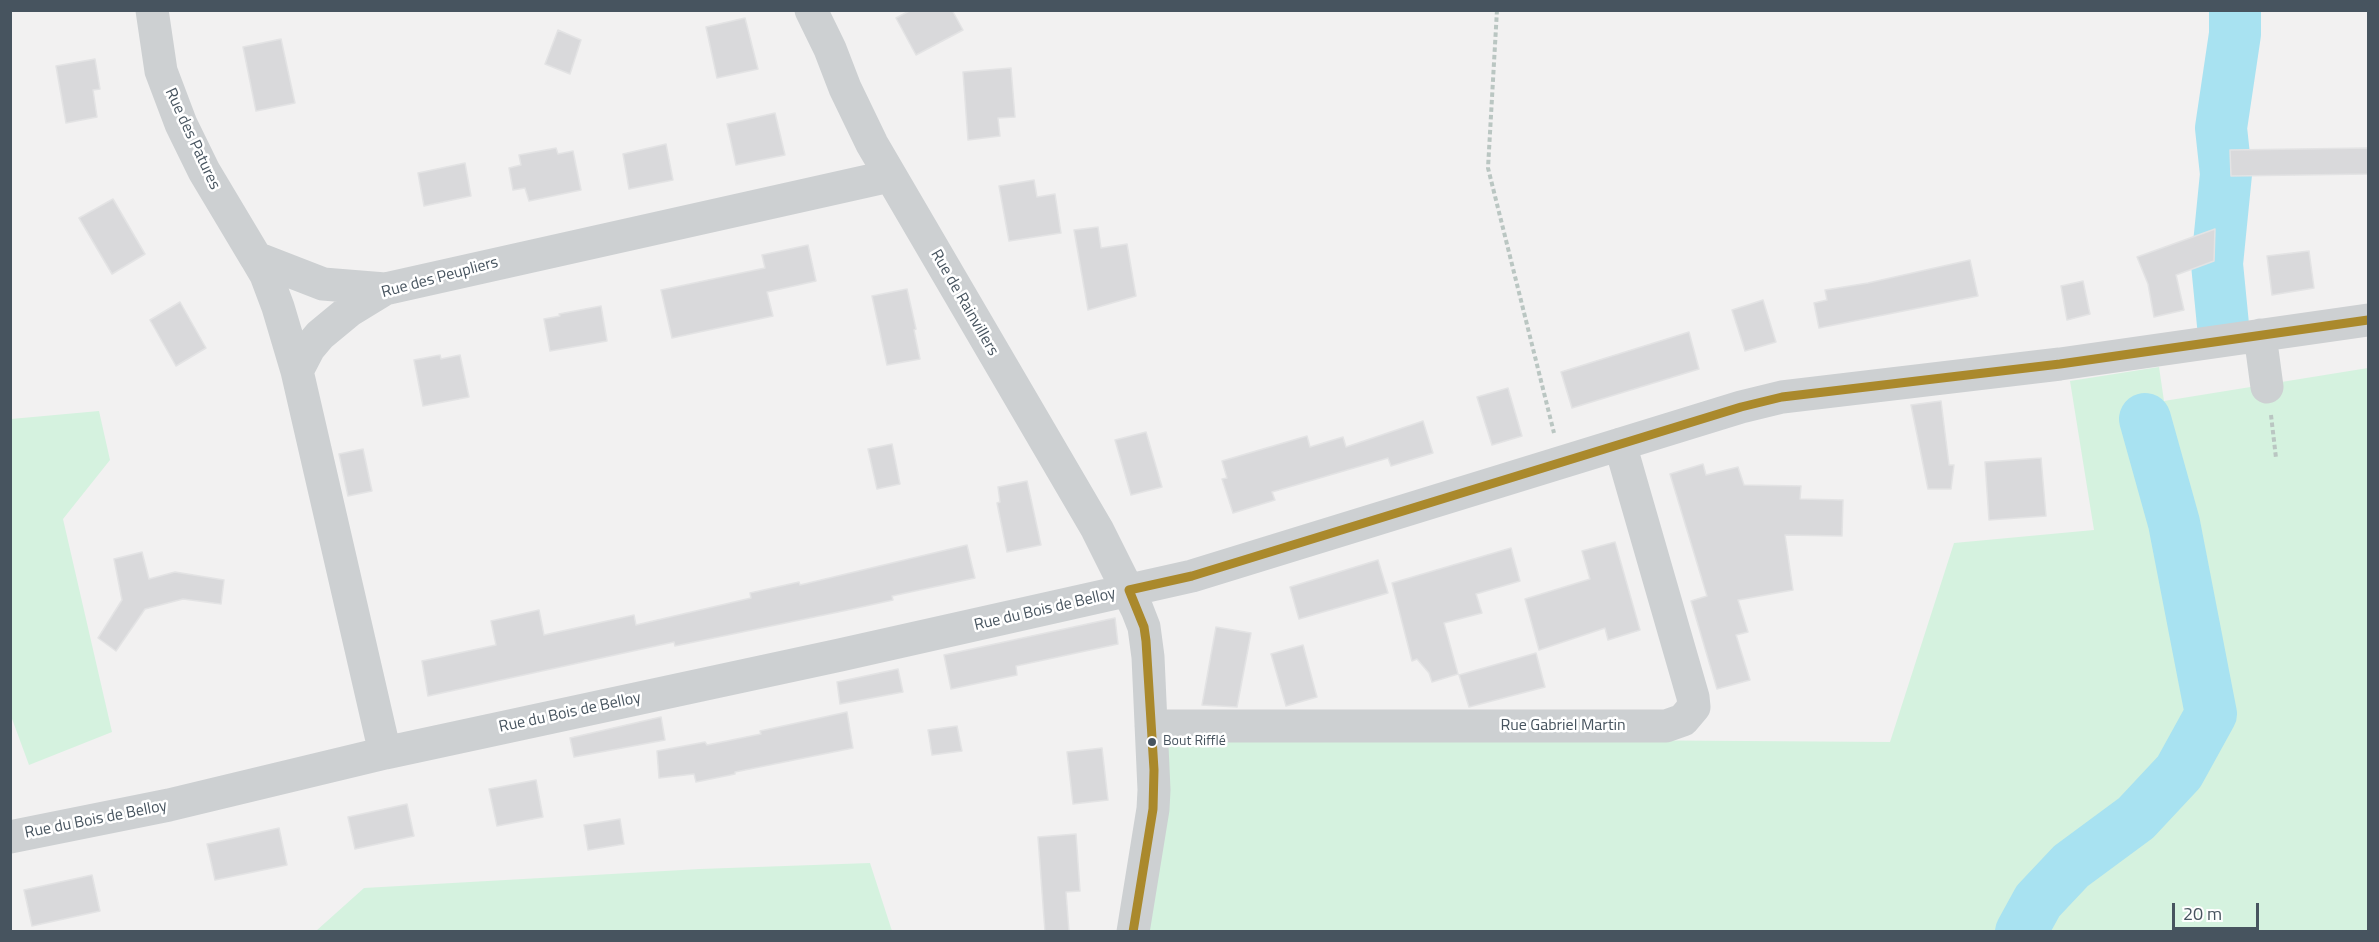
<!DOCTYPE html>
<html>
<head>
<meta charset="utf-8">
<style>
	body { margin:0 }
	#map { position:relative; width:2379px; height:942px; overflow:hidden; background:#f2f1f1; font-family:"Titillium Web",sans-serif }
	canvas { display:block }
	.frame { position:absolute; inset:0; border:12px solid #47545f; pointer-events:none }
	.scale { position:absolute; left:2172px; top:903px; width:87px; height:27px; box-sizing:border-box; border:3px solid #47545f; border-top:0; padding-left:8px; font-size:18px; line-height:21px; white-space:nowrap; color:#47545f; -webkit-text-stroke:4px #fff; paint-order:stroke }
</style>
</head>
<body>
<div id="map">
<canvas width="2379" height="942"></canvas>
<div class="frame"></div>
<div class="scale">20 m</div>
</div>
<script>
const c = document.querySelector('canvas').getContext('2d');
c.lineJoin = 'round';
function fillPath(path, color) {
  c.fillStyle = color;
  c.fill(path, 'evenodd');
}
function toPath(rows) {
  const path = new Path2D();
  for (const r of rows) {
    path.moveTo(r[0], r[1]);
    for (let i = 2; i < r.length; i += 2) path.lineTo(r[i], r[i + 1]);
  }
  return path;
}
function stroke(path, color, width, dash) {
  c.strokeStyle = color;
  c.lineWidth = width;
  c.lineCap = dash ? 'butt' : 'round';
  c.setLineDash(dash || []);
  c.stroke(path);
}
function label(font, color, halo, rows, align = 'center') {
  c.font = font + ' "Titillium Web",sans-serif';
  c.lineWidth = 5;
  c.setLineDash([]);
  c.textBaseline = 'middle';
  c.strokeStyle = halo;
  c.fillStyle = color;
  for (const [text, x, y, turn = 0] of rows) {
    c.save();
    c.translate(x, y);
    c.rotate((+turn || 0) * Math.PI / 180);
    c.textAlign = isNaN(turn) ? turn : align;
    if (halo) c.strokeText(text, 0, 0);
    c.fillText(text, 0, 0);
    c.restore();
  }
}
fillPath(toPath([
	[2159,367,2164,401,2368,368,2368,931,1146,932,1167,737,1890,742,1954,543,2094,530,2070,381],
	[99,411,110,460,63,519,112,732,29,765,11,716,11,419],
	[870,863,892,931,316,931,364,888,700,869]
]), '#d5f2df');
stroke(toPath([
	[2223,325,2217,264,2226,174,2221,128,2235,34,2235,10],
	[2021,932,2038,901,2071,866,2136,818,2179,772,2211,714,2174,523,2145,419]
]), '#a8e2f1', 52);
const building = toPath([
	[911,10,952,10,963,30,916,55,896,18,911,10],
	[745,18,758,69,717,78,706,27,745,18],
	[558,30,581,40,570,74,545,64,558,30],
	[281,39,295,103,256,111,243,47,281,39],
	[95,59,100,89,93,90,97,117,66,123,56,66,95,59],
	[1011,68,1015,117,998,118,1000,136,968,140,963,72,1011,68],
	[775,113,785,155,736,165,727,124,775,113],
	[666,144,673,180,629,189,623,154,666,144],
	[556,148,558,154,573,151,581,190,529,201,525,188,513,190,509,168,521,165,519,155,556,148],
	[2368,148,2368,174,2231,176,2230,150,2368,148],
	[465,163,471,196,424,206,418,173,465,163],
	[1034,180,1037,197,1055,194,1061,233,1009,241,999,186,1034,180],
	[113,199,145,254,112,274,79,218,113,199],
	[1098,227,1101,248,1127,244,1136,296,1088,310,1074,230,1098,227],
	[2215,229,2214,261,2176,275,2184,310,2154,317,2148,284,2137,257,2215,229],
	[808,245,816,281,767,292,773,316,672,338,661,290,765,268,762,255,808,245],
	[2309,251,2314,288,2272,295,2267,256,2309,251],
	[1970,260,1978,296,1819,328,1814,303,1827,300,1825,290,1868,283,1970,260],
	[2083,281,2090,314,2067,320,2061,286,2083,281],
	[907,289,916,329,914,330,920,359,887,365,872,296,907,289],
	[1763,300,1776,342,1745,351,1732,310,1763,300],
	[180,302,206,348,176,366,150,320,180,302],
	[601,306,607,341,550,351,544,319,560,316,559,314,601,306],
	[1689,332,1699,369,1572,408,1561,372,1689,332],
	[440,355,441,359,460,355,469,397,423,406,414,360,440,355],
	[1508,388,1522,436,1492,445,1477,397,1508,388],
	[1941,401,1949,465,1954,465,1951,489,1928,489,1911,405,1941,401],
	[1423,421,1433,453,1391,466,1388,458,1272,492,1275,500,1233,513,1222,479,1227,478,1222,461,1307,436,1310,447,1343,437,1346,447,1423,421],
	[1146,432,1162,487,1131,495,1115,440,1146,432],
	[892,444,900,484,877,489,868,449,892,444],
	[363,449,372,491,348,496,339,454,363,449],
	[2041,458,2046,516,1989,520,1985,462,2041,458],
	[1703,464,1706,475,1738,467,1744,485,1801,486,1800,499,1843,500,1842,536,1785,535,1793,590,1738,600,1748,632,1736,635,1750,680,1717,689,1691,601,1707,596,1670,474,1703,464],
	[1027,481,1041,545,1007,552,997,503,1000,502,998,487,1027,481],
	[1615,542,1640,630,1608,640,1605,628,1539,650,1525,599,1590,579,1582,551,1615,542],
	[967,545,975,578,892,596,893,600,843,611,675,646,674,642,428,696,422,661,496,645,491,621,539,610,544,635,634,615,636,625,751,598,750,593,799,582,800,585,967,545],
	[1511,548,1520,581,1476,594,1482,613,1444,623,1458,674,1432,682,1429,673,1417,659,1412,661,1392,583,1511,548],
	[142,552,149,579,175,572,224,580,221,604,183,599,145,609,116,651,98,638,122,600,114,559,142,552],
	[1378,560,1388,593,1299,619,1290,587,1378,560],
	[1115,618,1118,644,1016,666,1017,675,951,689,944,655,1115,618],
	[1216,627,1251,633,1237,707,1202,705,1216,627],
	[1303,645,1317,697,1286,706,1271,654,1303,645],
	[1536,653,1545,687,1469,707,1459,675,1536,653],
	[898,669,903,692,840,704,837,682,898,669],
	[847,712,853,748,735,772,735,774,696,782,694,774,659,778,657,751,705,742,707,745,761,734,760,731,847,712],
	[661,717,665,740,574,757,570,738,661,717],
	[957,726,962,751,932,755,928,730,957,726],
	[1102,748,1108,800,1073,804,1067,752,1102,748],
	[536,780,543,817,497,826,489,789,536,780],
	[407,804,414,836,355,849,348,817,407,804],
	[620,819,624,844,588,850,584,825,620,819],
	[279,828,287,865,215,880,207,844,279,828],
	[1076,834,1080,891,1066,892,1069,932,1045,932,1038,837,1076,834],
	[92,875,100,911,32,926,24,890,92,875]
]);
fillPath(building, '#d9d9db');
stroke(building, '#e3e3e4', 1.5);
stroke(toPath([
	[1497,10,1488,168,1554,433],
	[2271,415,2276,458]
]), '#bac6c2', 4, [4.5, 3]);
stroke(toPath([
	[152,10,161,71,181,124,204,171,256,258,323,284,385,289],
	[811,10,830,49,845,88,872,144,1097,529,1137,609,1144,627,1148,657,1154,790,1153,809,1133,932],
	[256,258,266,275,278,307,297,371],
	[2260,335,2267,387],
	[1151,726,1666,726,1683,720,1694,707,1693,697,1620,444],
	[385,753,297,371,309,348,320,335,349,311,385,289,890,176],
	[10,837,169,805,385,753,840,655,1192,576,1741,407,1782,397,2060,364,2368,320]
]), '#cdd0d2', 33);
stroke(toPath([
	[1129,590,1192,576,1741,407,1782,397,2060,364,2368,320],
	[1129,590,1144,627,1146,641,1154,770,1153,809,1133,932]
]), '#aa892c', 9);
for (const [x, y, r, color] of [
	[1152,742,5,"#47545f"]
]) {
  const dot = new Path2D();
  dot.arc(x, y, r, 0, 2 * Math.PI);
  c.fillStyle = color;
  c.fill(dot);
  stroke(dot, '#fff', 2);
}
label('14px', '#47545f', '#fff', [
	["Bout Rifflé",1163,742]
], 'left');
label('16px', '#47545f', '#fff', [
	["Rue des Patures",192,139,65],
	["Rue des Peupliers",440,278,-15],
	["Rue de Rainvillers",964,303,60],
	["Rue du Bois de Belloy",1045,610,-13],
	["Rue du Bois de Belloy",570,713,-12],
	["Rue Gabriel Martin",1563,726],
	["Rue du Bois de Belloy",96,820,-11]
]);
</script>
</body>
</html>
